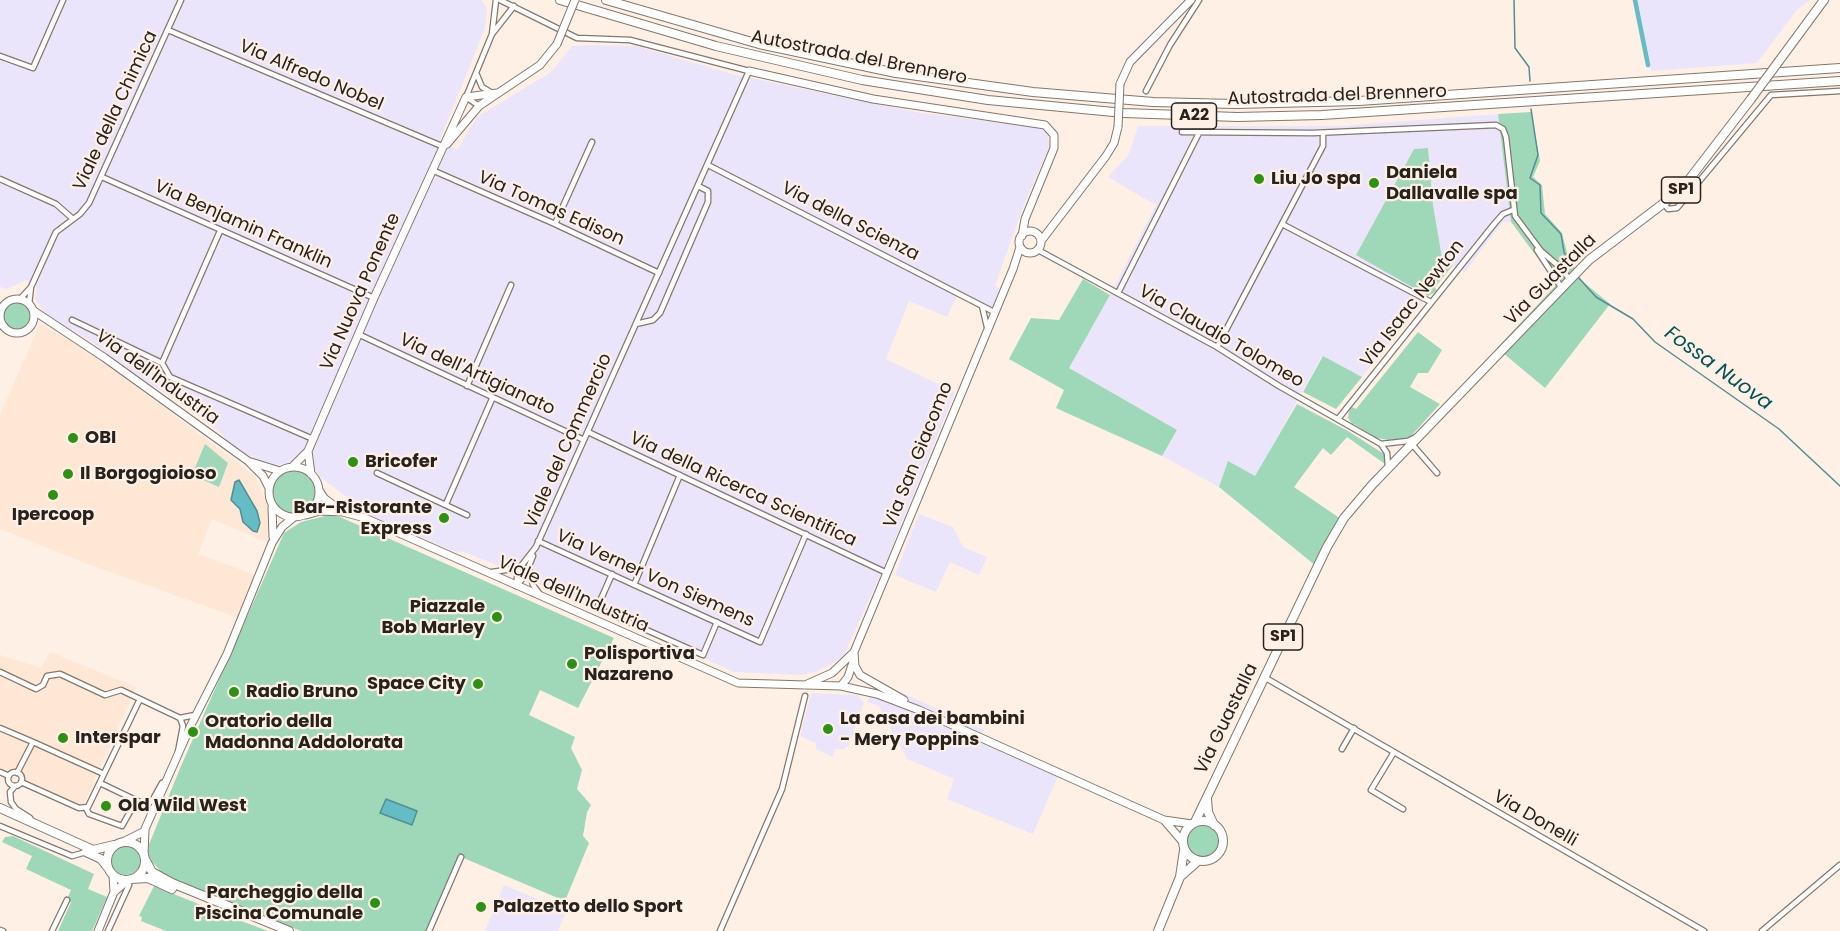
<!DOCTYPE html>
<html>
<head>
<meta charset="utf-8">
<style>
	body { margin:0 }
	canvas { display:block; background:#fef0e5 }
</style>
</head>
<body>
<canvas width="1840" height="931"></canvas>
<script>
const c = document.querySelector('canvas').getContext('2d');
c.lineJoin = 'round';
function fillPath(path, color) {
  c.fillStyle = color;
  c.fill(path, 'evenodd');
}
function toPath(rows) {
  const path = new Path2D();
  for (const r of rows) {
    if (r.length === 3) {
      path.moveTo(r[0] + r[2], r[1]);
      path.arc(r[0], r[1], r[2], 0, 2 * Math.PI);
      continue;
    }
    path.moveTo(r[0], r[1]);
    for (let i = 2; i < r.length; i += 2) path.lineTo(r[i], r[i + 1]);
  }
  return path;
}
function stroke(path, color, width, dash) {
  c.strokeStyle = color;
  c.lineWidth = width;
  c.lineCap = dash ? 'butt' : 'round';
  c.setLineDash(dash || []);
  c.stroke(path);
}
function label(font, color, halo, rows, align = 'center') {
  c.font = font + ' Poppins,sans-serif';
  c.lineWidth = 4.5;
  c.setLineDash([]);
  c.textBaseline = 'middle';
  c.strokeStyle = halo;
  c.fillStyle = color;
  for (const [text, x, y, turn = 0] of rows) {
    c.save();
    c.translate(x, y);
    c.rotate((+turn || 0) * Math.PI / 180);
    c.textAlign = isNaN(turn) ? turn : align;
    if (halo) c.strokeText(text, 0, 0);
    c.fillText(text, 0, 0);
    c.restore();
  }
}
fillPath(toPath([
	[40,324,72,342,116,372,255,476,270,513,268,543,212,519,198,554,255,575,239,618,88,564,0,529,0,415],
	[50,652,136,687,82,808,26,782,23,773,17,771,6,774,0,771,0,655,41,668]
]), '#fee7d4');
fillPath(toPath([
	[0,0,481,0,487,9,485,28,440,140,457,150,477,117,551,72,572,46,584,45,636,46,736,75,921,113,1039,127,1046,131,1050,145,1023,207,995,286,1009,293,997,316,957,296,947,317,909,301,886,359,955,392,884,567,843,657,816,672,801,675,734,672,502,567,464,552,453,551,373,517,320,477,313,465,314,456,302,451,295,460,275,467,263,463,231,445,221,433,181,403,141,379,89,340,47,316,35,299,37,285,26,280,7,289,0,287],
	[1636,0,1810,0,1796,11,1757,63,1651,71],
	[1498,114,1511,222,1503,222,1465,272,1442,259,1433,205,1428,148,1414,149,1356,255,1418,287,1417,291,1427,297,1362,377,1322,356,1255,477,1228,461,1219,487,1162,456,1177,431,1069,368,1110,295,1156,205,1108,177,1129,154,1138,126,1342,126],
	[919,514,953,527,963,547,987,557,979,575,950,562,936,592,895,575],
	[876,681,984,730,981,736,1060,771,1033,834,947,799,954,779,907,759,879,706,867,702],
	[811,693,858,695,864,703,849,745,844,749,835,749,833,757,816,749,816,743,800,736],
	[504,885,566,911,558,931,485,931]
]), '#ebe5fb');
fillPath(toPath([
	[1531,112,1540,161,1533,177,1542,185,1545,214,1562,233,1568,256,1582,281,1610,304,1545,388,1497,348,1557,284,1511,222,1498,114],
	[1428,148,1433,205,1442,258,1453,265,1435,287,1437,291,1428,296,1356,255,1414,149],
	[1083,279,1110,295,1069,368,1177,430,1162,456,1056,408,1064,390,1009,359,1031,318,1059,320],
	[17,315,14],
	[1418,332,1442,350,1428,373,1418,373,1410,387,1440,404,1411,436,1396,441,1376,438,1354,424,1353,425,1348,418,1349,411,1352,407,1356,409],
	[1323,356,1362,377,1336,409,1303,392],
	[1297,404,1348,431,1384,454,1385,459,1385,464,1347,437,1331,455,1323,448,1294,487,1338,517,1342,517,1316,566,1219,487,1228,461,1255,476],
	[205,444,228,463,219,487,192,475],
	[294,493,22],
	[329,515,340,517,614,638,578,708,540,690,529,715,575,737,571,748,582,770,577,789,591,805,587,812,583,836,589,843,565,901,461,857,428,931,301,931,160,875,159,869,150,860,148,847,181,766,284,533,301,522],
	[1203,841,17],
	[13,836,94,874,88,889,107,897,92,931,58,931,71,902,67,899,71,890,26,869,32,856,2,842,5,837],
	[126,860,15],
	[154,886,228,916,268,931,166,931,141,921,142,917,139,916]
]), '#9ed8b9');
const water = toPath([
	[239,480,257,511,260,523,257,532,253,531,243,522,240,509,231,500,235,482,239,480],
	[386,799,417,811,412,825,380,813,386,799]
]);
fillPath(water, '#64bcc5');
stroke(water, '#528e93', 1.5);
stroke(toPath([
	[1514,0,1515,48,1529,67,1530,81],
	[1531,109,1538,155,1530,178,1540,185,1541,213,1561,234,1564,252,1572,267],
	[1578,277,1596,297,1633,319,1655,342,1779,429,1840,486]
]), '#528e93', 1.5);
stroke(toPath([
	[1635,0,1648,65]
]), '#64bcc5', 4.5);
const street = toPath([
	[500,0,577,38,630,40,749,71,536,547,518,570,516,586],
	[168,30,444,147],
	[492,34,496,0],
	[0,56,33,68,63,0],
	[477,75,482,87,492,93],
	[1146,91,1170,45,1199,0],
	[479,106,466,97,492,34,514,6],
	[1182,132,1313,133,1496,125,1503,129,1506,137,1515,216,1541,251,1562,269,1569,279],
	[708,165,994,312],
	[432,170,555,224,659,273],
	[102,177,374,298],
	[0,179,56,204,73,219],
	[1665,205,1668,209,1677,208,1771,95,1840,91],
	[555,224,592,142],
	[1282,224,1431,302],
	[1038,250,1217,347,1279,386,1381,444,1387,453,1388,467],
	[1537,250,1561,287],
	[1118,293,1199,133],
	[20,299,31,287,56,232,80,214,89,203,181,0],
	[29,304,31,287],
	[982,306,987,327],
	[0,316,1,315],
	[72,320,162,363],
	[636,324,653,320,660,313,708,202,708,191,698,186],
	[0,326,5,326],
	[358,334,584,440],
	[1217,347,1323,146,1323,133],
	[162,363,170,377,313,439],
	[162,363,220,231],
	[467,386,511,285],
	[1338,419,1495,223,1503,214,1513,210],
	[588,432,887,573],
	[1411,443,1437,473],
	[1381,444,1408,441,1416,437],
	[377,473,467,515],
	[446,504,492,399],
	[538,541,760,642,806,534],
	[529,569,533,585,539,593],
	[492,572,519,568],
	[612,574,597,608,703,655,717,622],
	[634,585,680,475],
	[516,586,525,576,533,556],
	[0,672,36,689,43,685,47,676,60,674,105,695,121,690,180,718,195,715],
	[1264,677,1704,931],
	[0,728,33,742],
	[1342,749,1354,728],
	[178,752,183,726,180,718],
	[1394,752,1371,790,1403,809],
	[0,772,9,776],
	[15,779,7],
	[17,773,33,742,104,774],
	[21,782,79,808,88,807,140,699],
	[100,783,146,805,152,801,162,783],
	[15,786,10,792,11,802,16,809,30,818],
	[86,808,89,814,122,826,136,801],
	[0,826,72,856,86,852],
	[0,930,3,931],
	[52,931,67,900],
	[108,931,129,885],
	[429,931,461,857],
	[720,931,782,789,805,696],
	[1762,931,1840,865]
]);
const secondary = toPath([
	[749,71,873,99,1045,125,1054,135,1054,148,1025,219,1022,236],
	[1120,84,1130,62,1191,0],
	[447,144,479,106,540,65,557,44],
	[1030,242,11],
	[1041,241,1106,156,1114,143,1118,127],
	[17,316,17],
	[34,311,105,358,248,461,263,476,269,488],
	[308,451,311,474],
	[251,462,280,471],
	[294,492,25],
	[292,467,308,451,374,298,466,97,497,93],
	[319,490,324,498,343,512],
	[272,507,273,537],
	[306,515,320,511,343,512,365,518,738,683,841,686,877,694,919,710,1164,820,1192,824],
	[854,652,855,666,860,675,904,700],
	[805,685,832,673,854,652,1013,269,1020,247],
	[841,686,848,677,853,662],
	[1164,820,1182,841],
	[125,841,145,831],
	[144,854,145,829,191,725,227,654,272,543,282,527,293,518],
	[113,875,114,892],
	[98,931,114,892,128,880]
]);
const primary = toPath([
	[1779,61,1824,0],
	[1207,799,1208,812,1214,825],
	[0,808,93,850,114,845],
	[1203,841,20],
	[1195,822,1327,547,1344,518,1372,485,1589,260,1681,190,1751,99],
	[126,861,19],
	[86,852,101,859,108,868],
	[145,859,152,872,172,883,289,931],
	[1181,876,1198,861],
	[131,879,148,878,172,889],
	[1158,931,1180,877,1184,850]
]);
const highway = toPath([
	[560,0,716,46,862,80,988,100,1124,113,1237,117,1322,115,1840,81],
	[606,0,759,44,896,73,1033,92,1153,102,1235,104,1359,101,1840,68]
]);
stroke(street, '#86776b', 7);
stroke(secondary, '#86776b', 9);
stroke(primary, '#86776b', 10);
stroke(highway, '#86776b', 10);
stroke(street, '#fff', 4.5);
stroke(secondary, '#fff', 7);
stroke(primary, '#fff', 8);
stroke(highway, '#fff', 8);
const secondaryBridge = toPath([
	[557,44,575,0],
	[1118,127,1120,84]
]);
const primaryBridge = toPath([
	[1751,99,1779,61]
]);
stroke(secondaryBridge, '#86776b', 9, []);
stroke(primaryBridge, '#86776b', 10, []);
stroke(secondaryBridge, '#fff', 7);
stroke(primaryBridge, '#fff', 8);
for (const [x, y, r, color] of [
	[1259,179,6,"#2d9213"],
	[1374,183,6,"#2d9213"],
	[73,438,6,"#2d9213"],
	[353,462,6,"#2d9213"],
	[68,474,6,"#2d9213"],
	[53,495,6,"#2d9213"],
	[444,518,6,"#2d9213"],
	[497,617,6,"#2d9213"],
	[572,664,6,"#2d9213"],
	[478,684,6,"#2d9213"],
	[234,692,6,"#2d9213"],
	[828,729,6,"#2d9213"],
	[193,732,6,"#2d9213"],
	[63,738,6,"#2d9213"],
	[106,806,6,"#2d9213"],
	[375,903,6,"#2d9213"],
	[481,907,6,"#2d9213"]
]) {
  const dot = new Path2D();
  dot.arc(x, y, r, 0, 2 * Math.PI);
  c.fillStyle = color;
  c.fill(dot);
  stroke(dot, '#fef0e5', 2);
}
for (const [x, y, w] of [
	[1194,116,45],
	[1681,190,39],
	[1283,637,39]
]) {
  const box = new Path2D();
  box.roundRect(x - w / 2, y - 13, w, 26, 4.5);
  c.fillStyle = '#fef0e5';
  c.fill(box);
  stroke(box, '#28221d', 1.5);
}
label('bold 16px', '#28221d', null, [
	["A22",1194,116],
	["SP1",1681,190],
	["SP1",1283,637]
]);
label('18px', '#28221d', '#fef0e5', [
	["Autostrada del Brennero",859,58,11],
	["Via Alfredo Nobel",311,76,23],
	["Autostrada del Brennero",1337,96,-2],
	["Viale della Chimica",116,111,-65],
	["Via Tomas Edison",551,209,24],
	["Via della Scienza",850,222,27],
	["Via Benjamin Franklin",243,225,24],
	["Via Guastalla",1551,280,-45],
	["Via Nuova Ponente",361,292,-66],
	["Via Isaac Newton",1413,304,-52],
	["Via Claudio Tolomeo",1221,337,30],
	["Via dell'Artigianato",477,375,25],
	["Via dell'Industria",157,378,36],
	["Viale del Commercio",569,441,-66],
	["Via San Giacomo",919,455,-68],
	["Via della Ricerca Scientifica",743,490,25],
	["Via Verner Von Siemens",655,579,24],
	["Viale dell'Industria",573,595,24],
	["Via Guastalla",1227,719,-64],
	["Via Donelli",1535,819,30]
]);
label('bold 18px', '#28221d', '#fef0e5', [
	["Daniela",1386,173],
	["Dallavalle spa",1386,194],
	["Liu Jo spa",1271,179],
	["OBI",85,438],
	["Bricofer",365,462],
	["Il Borgogioioso",80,474],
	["Bar-Ristorante",432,508,"right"],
	["Express",432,529,"right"],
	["Ipercoop",53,515,"center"],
	["Piazzale",485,607,"right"],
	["Bob Marley",485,628,"right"],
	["Polisportiva",584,654],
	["Nazareno",584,675],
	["Space City",466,684,"right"],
	["Radio Bruno",246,692],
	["La casa dei bambini",840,719],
	["- Mery Poppins",840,740],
	["Oratorio della",205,722],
	["Madonna Addolorata",205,743],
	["Interspar",75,738],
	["Old Wild West",118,806],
	["Parcheggio della",363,893,"right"],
	["Piscina Comunale",363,914,"right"],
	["Palazetto dello Sport",493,907]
], 'left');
label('italic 20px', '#00545a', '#fef0e5', [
	["Fossa Nuova",1718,369,36]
]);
</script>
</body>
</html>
